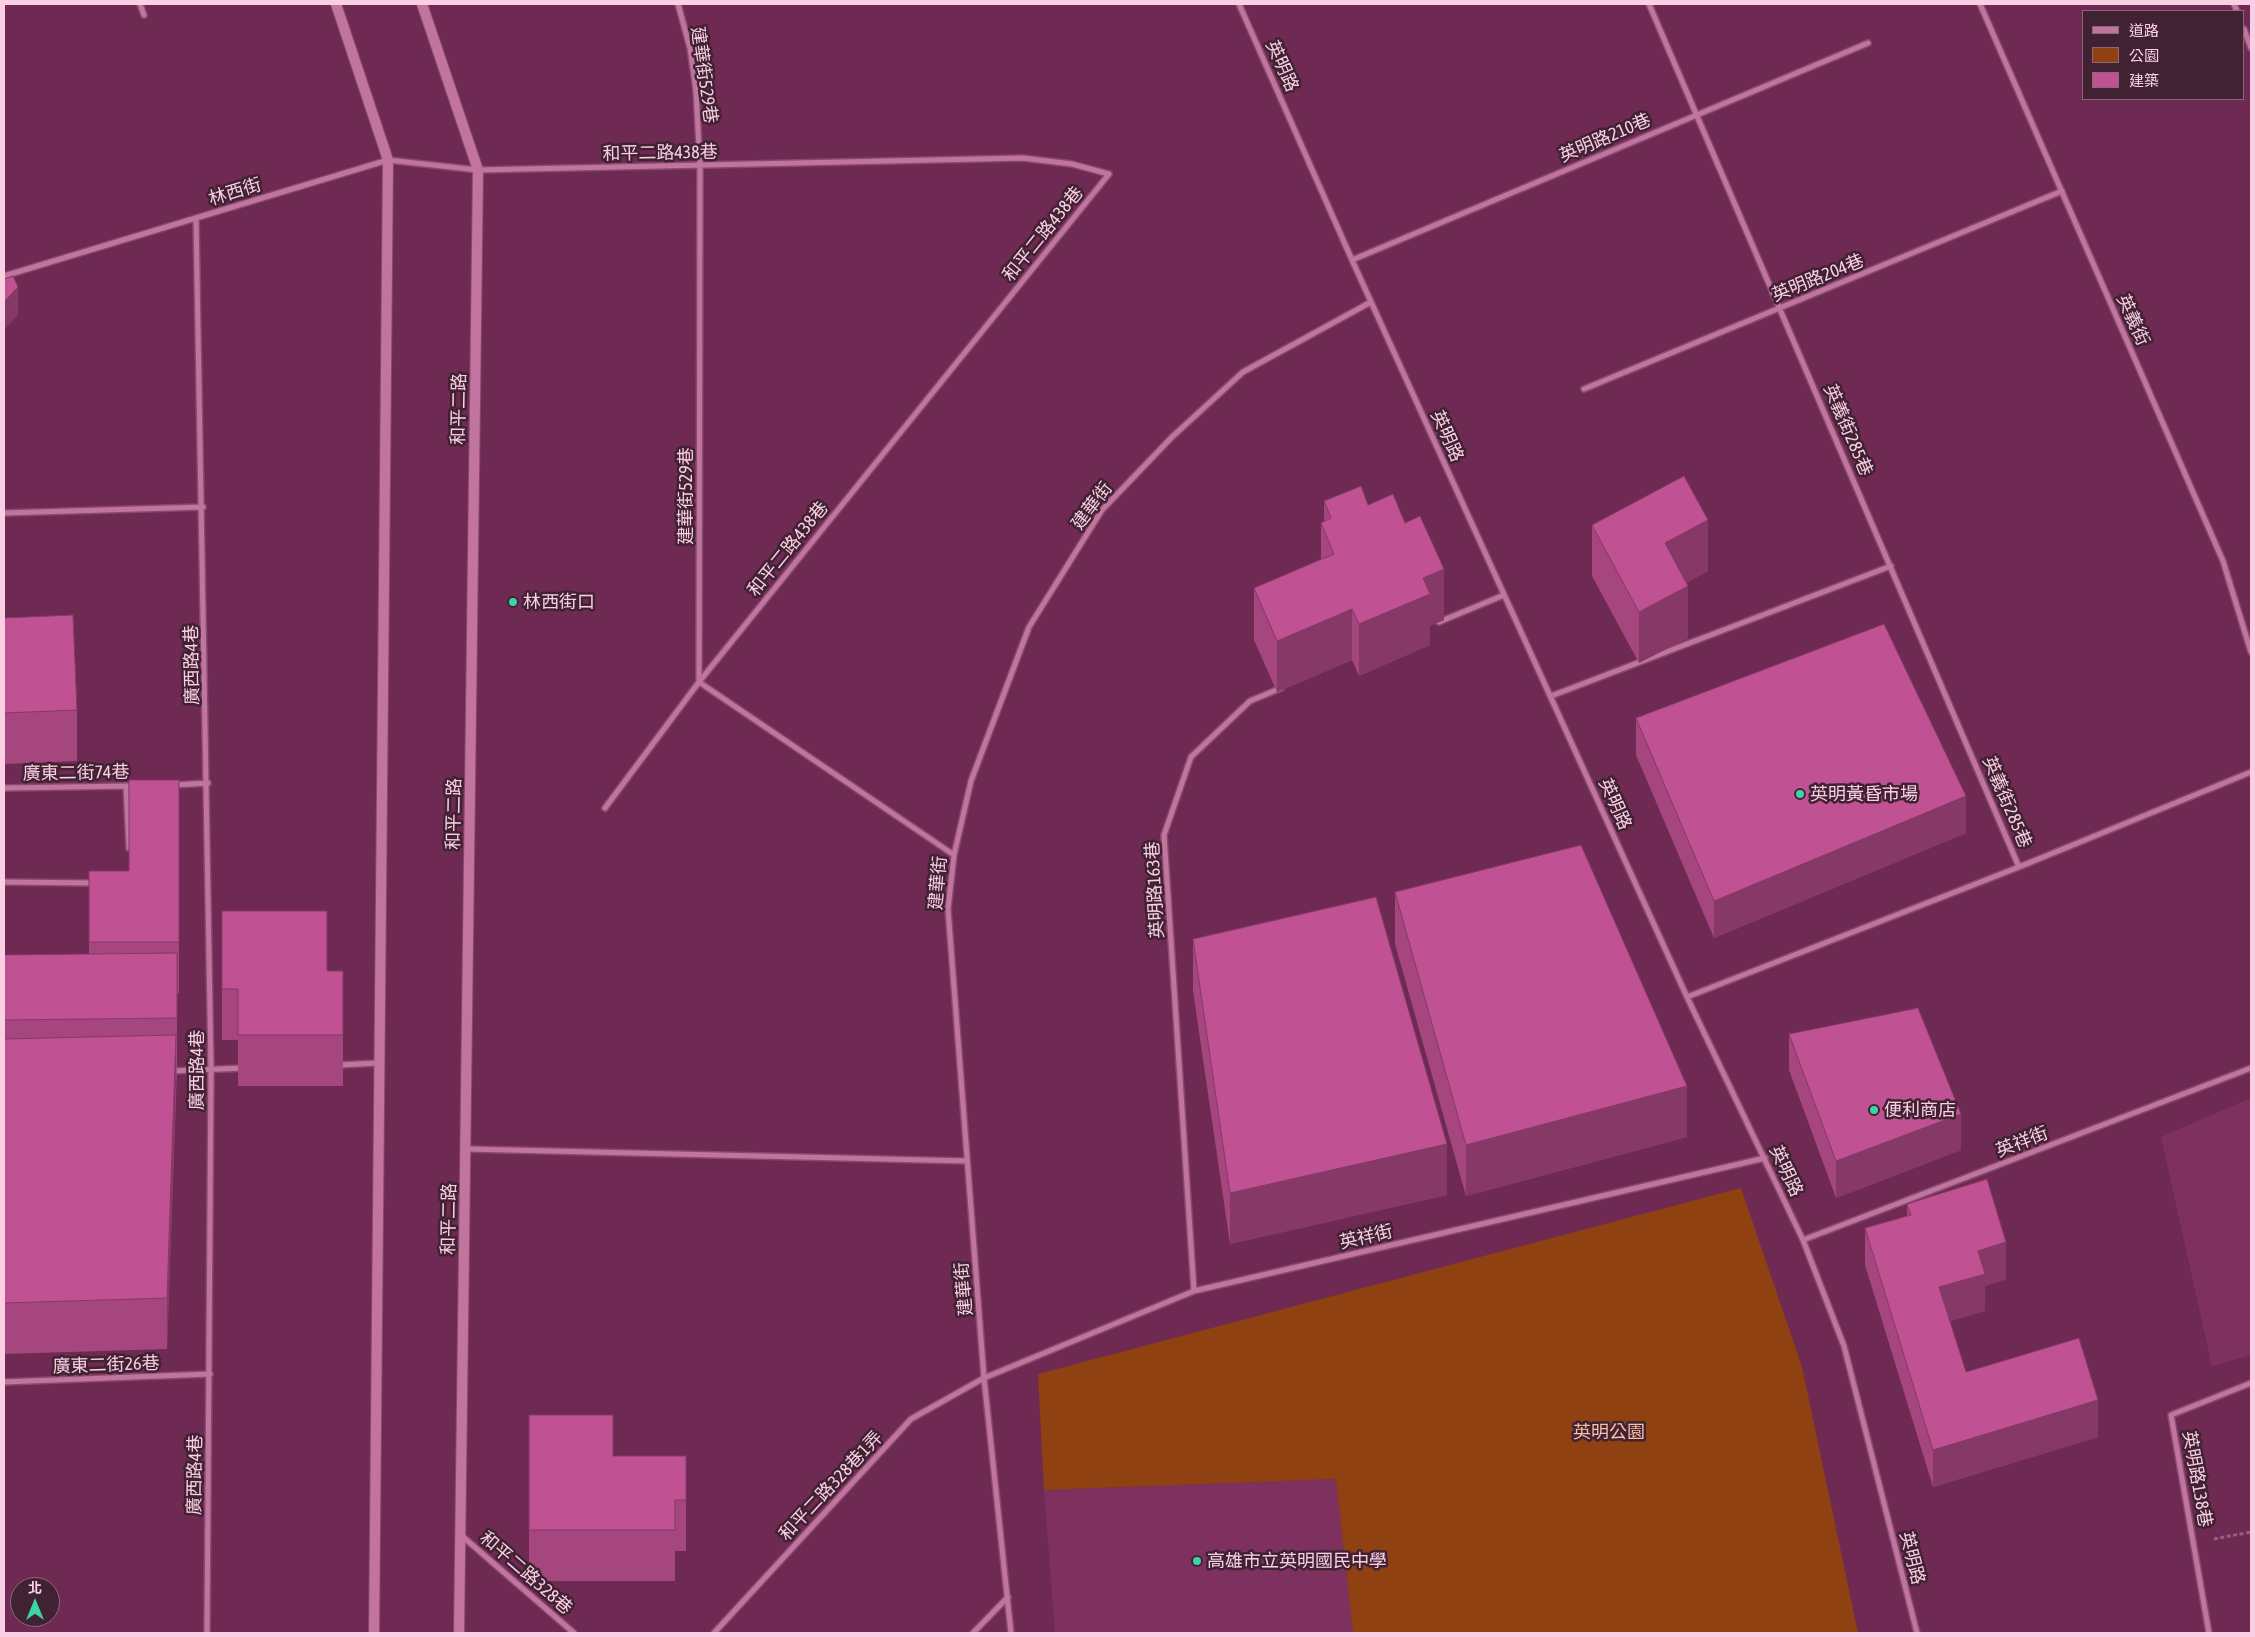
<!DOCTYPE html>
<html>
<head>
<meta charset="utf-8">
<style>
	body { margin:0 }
	#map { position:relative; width:2255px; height:1637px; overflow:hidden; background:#6f2a53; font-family:"Asap Condensed","Noto Sans TC",sans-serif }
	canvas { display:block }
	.frame { position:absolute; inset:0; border:5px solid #facfe4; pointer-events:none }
	.legend { position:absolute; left:2082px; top:10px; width:162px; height:90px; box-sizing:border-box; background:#412233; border:1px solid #8b677a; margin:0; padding:6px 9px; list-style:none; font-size:15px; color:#facfe4 }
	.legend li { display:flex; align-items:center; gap:10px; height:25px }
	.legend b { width:25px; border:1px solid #8b677a }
	.north { position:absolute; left:10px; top:1577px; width:50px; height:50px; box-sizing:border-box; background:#412233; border:1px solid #8b677a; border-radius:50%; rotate:0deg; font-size:14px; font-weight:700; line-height:20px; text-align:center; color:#facfe4 }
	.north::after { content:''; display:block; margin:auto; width:18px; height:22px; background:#3cd4a4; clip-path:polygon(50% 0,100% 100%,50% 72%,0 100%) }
</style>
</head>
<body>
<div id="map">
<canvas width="2255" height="1637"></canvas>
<div class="frame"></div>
<ul class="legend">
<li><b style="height:6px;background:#c1749e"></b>道路</li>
<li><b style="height:14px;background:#8f4112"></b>公園</li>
<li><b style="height:14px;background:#c05192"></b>建築</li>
</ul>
<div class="north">北</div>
</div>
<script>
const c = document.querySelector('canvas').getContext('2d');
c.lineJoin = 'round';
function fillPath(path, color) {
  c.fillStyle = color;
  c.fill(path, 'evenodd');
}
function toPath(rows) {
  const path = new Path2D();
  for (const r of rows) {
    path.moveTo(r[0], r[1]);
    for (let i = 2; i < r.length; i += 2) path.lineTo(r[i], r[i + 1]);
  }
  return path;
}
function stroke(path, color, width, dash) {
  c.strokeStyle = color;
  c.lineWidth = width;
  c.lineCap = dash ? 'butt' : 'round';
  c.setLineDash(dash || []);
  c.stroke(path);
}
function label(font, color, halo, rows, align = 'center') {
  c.font = font + ' "Asap Condensed","Noto Sans TC",sans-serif';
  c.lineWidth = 5;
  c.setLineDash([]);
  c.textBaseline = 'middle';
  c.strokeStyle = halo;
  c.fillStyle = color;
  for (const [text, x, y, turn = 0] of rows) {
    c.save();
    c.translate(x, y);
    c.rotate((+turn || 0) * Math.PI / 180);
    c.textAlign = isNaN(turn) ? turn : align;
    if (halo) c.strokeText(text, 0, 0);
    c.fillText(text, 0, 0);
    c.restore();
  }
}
fillPath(toPath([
	[2251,1098,2251,1355,2212,1366,2161,1137],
	[1336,1479,1353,1633,1055,1633,1044,1490]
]), '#7e315e');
fillPath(toPath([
	[1741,1188,1802,1367,1858,1633,1353,1633,1336,1479,1044,1490,1038,1374]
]), '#8f4112');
const street = toPath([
	[140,4,144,15],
	[678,4,690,48,696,91,700,166,699,682,954,855],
	[1239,4,1352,260,1687,997,1803,1240,1844,1346,1917,1633],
	[1649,4,2019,867],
	[1980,4,2223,561,2251,652],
	[2234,4,2237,11],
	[2244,29,2251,48],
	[196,218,211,1069,207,1633],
	[1352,260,1868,43],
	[4,276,388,160,478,170,1023,158,1072,164,1109,174,699,682,605,808],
	[1584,389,2062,191],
	[4,513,203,507],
	[1439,622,1504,595],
	[1551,696,1891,566],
	[174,785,208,783],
	[126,786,129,848],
	[4,788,128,786],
	[4,882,96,883],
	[1687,997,2019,867,2251,772],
	[338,1065,379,1063],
	[171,1071,245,1068],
	[467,1149,967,1161],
	[1803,1240,2251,1068],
	[1194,1291,1164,835,1191,757,1250,701,1281,688],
	[4,1382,210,1374],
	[462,1536,574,1633],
	[714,1633,911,1419,984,1378,1194,1291,1765,1158],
	[973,1633,1008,1597],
	[1011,1633,984,1378,948,909,954,855,971,781,1029,627,1102,510,1172,437,1243,372,1371,302],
	[2209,1633,2171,1415,2251,1383]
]);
const secondary = toPath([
	[336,4,388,160,374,1633],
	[422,4,478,170,459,1633]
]);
stroke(street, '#874a6f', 8);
stroke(secondary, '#874a6f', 12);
stroke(toPath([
	[2214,1539,2251,1532]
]), '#9a5d80', 3, [4, 2.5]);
stroke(street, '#c1749e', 5);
stroke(secondary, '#c1749e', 10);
fillPath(toPath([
	[1324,501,1368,505,1444,620,1430,626,1430,645,1359,676,1352,660,1277,692,1254,640,1254,588,1321,559,1321,523,1324,521],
	[1592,525,1708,571,1686,583,1688,638,1639,663,1592,576],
	[4,618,77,710,77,761,4,764],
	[1636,718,1966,833,1714,938,1636,755],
	[179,780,179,993,177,993,177,1069,167,1349,4,1354,4,955,89,954,89,871,129,871],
	[1395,892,1687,1137,1466,1196,1395,944],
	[222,911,327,971,343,971,343,1086,238,1086,238,1040,222,1040],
	[1193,939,1447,1195,1230,1244,1193,991],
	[1789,1034,1961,1150,1836,1198,1789,1070],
	[1907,1204,2006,1279,1985,1286,1985,1311,1950,1321,1966,1372,2098,1437,1933,1487,1865,1265,1865,1228,1907,1216],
	[529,1415,613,1456,686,1456,686,1551,675,1551,675,1581,529,1581]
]), '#a5467e');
fillPath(toPath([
	[18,287,18,315,4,330,4,302],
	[1708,520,1708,571,1665,595,1665,543],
	[1444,569,1444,620,1430,626,1430,645,1359,676,1359,624,1423,578],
	[1688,586,1688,638,1639,663,1639,612],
	[1352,609,1352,660,1277,692,1277,641],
	[1966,796,1966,833,1714,938,1714,901],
	[176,1035,176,1086,167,1349,167,1298],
	[1687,1086,1687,1137,1466,1196,1466,1145],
	[1961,1114,1961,1150,1836,1198,1836,1161],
	[1447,1144,1447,1195,1230,1244,1230,1193],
	[2006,1242,2006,1279,1985,1286,1985,1311,1939,1324,1939,1287,1978,1251],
	[2098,1400,2098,1437,1933,1487,1933,1450]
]), '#863966');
const building = toPath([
	[13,276,18,287,4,302,4,279,13,276],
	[1684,476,1708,520,1665,543,1688,586,1639,612,1592,525,1684,476],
	[1361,486,1368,505,1393,494,1405,523,1420,516,1444,569,1423,578,1430,594,1359,624,1352,609,1277,641,1254,588,1334,554,1321,523,1331,518,1324,501,1361,486],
	[73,615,77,710,4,713,4,618,73,615],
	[1884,624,1966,796,1714,901,1636,718,1884,624],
	[129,780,179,780,179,942,89,942,89,871,129,871,129,780],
	[1581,845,1687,1086,1466,1145,1395,892,1581,845],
	[1376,897,1447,1144,1230,1193,1193,939,1376,897],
	[222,911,327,911,327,971,343,971,343,1035,238,1035,238,989,222,989,222,911],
	[177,953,177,1018,4,1020,4,955,177,953],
	[1918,1008,1961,1114,1836,1161,1789,1034,1918,1008],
	[176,1035,167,1298,4,1303,4,1039,176,1035],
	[1987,1179,2006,1242,1978,1251,1985,1274,1939,1287,1966,1372,2079,1338,2098,1400,1933,1450,1865,1228,1911,1215,1907,1204,1987,1179],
	[529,1415,613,1415,613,1456,686,1456,686,1500,675,1500,675,1530,529,1530,529,1415]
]);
fillPath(building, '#c05192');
stroke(building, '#863966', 1);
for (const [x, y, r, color] of [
	[513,602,5,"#3cd4a4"],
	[1800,794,5,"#3cd4a4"],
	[1874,1110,5,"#3cd4a4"],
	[1197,1561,5,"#3cd4a4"]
]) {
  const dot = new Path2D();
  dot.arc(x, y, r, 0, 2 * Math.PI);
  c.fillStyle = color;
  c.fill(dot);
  stroke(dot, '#412233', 2);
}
label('18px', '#facfe4', '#412233', [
	["英明路",1282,66,66],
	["建華街529巷",704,75,82],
	["英明路210巷",1605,138,-23],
	["和平二路438巷",660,153,-1],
	["林西街",235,192,-17],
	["和平二路438巷",1043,234,-51],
	["英明路204巷",1818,278,-22],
	["英義街",2133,320,66],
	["和平二路",459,409,-89],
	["英義街285巷",1848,430,67],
	["英明路",1447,436,66],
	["建華街529巷",686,496,-90],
	["建華街",1092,506,-53],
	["和平二路438巷",788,549,-51],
	["廣西路4巷",192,665,-91],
	["廣東二街74巷",76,773,-1],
	["英義街285巷",2007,802,67],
	["英明路",1615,804,66],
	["和平二路",454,814,-89],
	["建華街",938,883,-85],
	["英明路163巷",1155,890,-93],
	["廣西路4巷",197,1070,-90],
	["英祥街",2022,1142,-21],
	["英明路",1786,1171,65],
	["和平二路",449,1219,-89],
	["英祥街",1366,1237,-13],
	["建華街",964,1289,-95],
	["廣東二街26巷",106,1365,-2],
	["廣西路4巷",195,1475,-89],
	["英明路138巷",2197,1479,80],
	["和平二路328巷1弄",831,1486,-47],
	["英明路",1912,1558,76],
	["和平二路328巷",526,1573,41]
]);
label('18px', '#facfe4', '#412233', [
	["林西街口",523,602],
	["英明黃昏市場",1810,794],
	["便利商店",1884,1110],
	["高雄市立英明國民中學",1207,1561]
], 'left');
label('18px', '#f9c0a5', '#412233', [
	["英明公園",1609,1432]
]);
</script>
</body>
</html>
